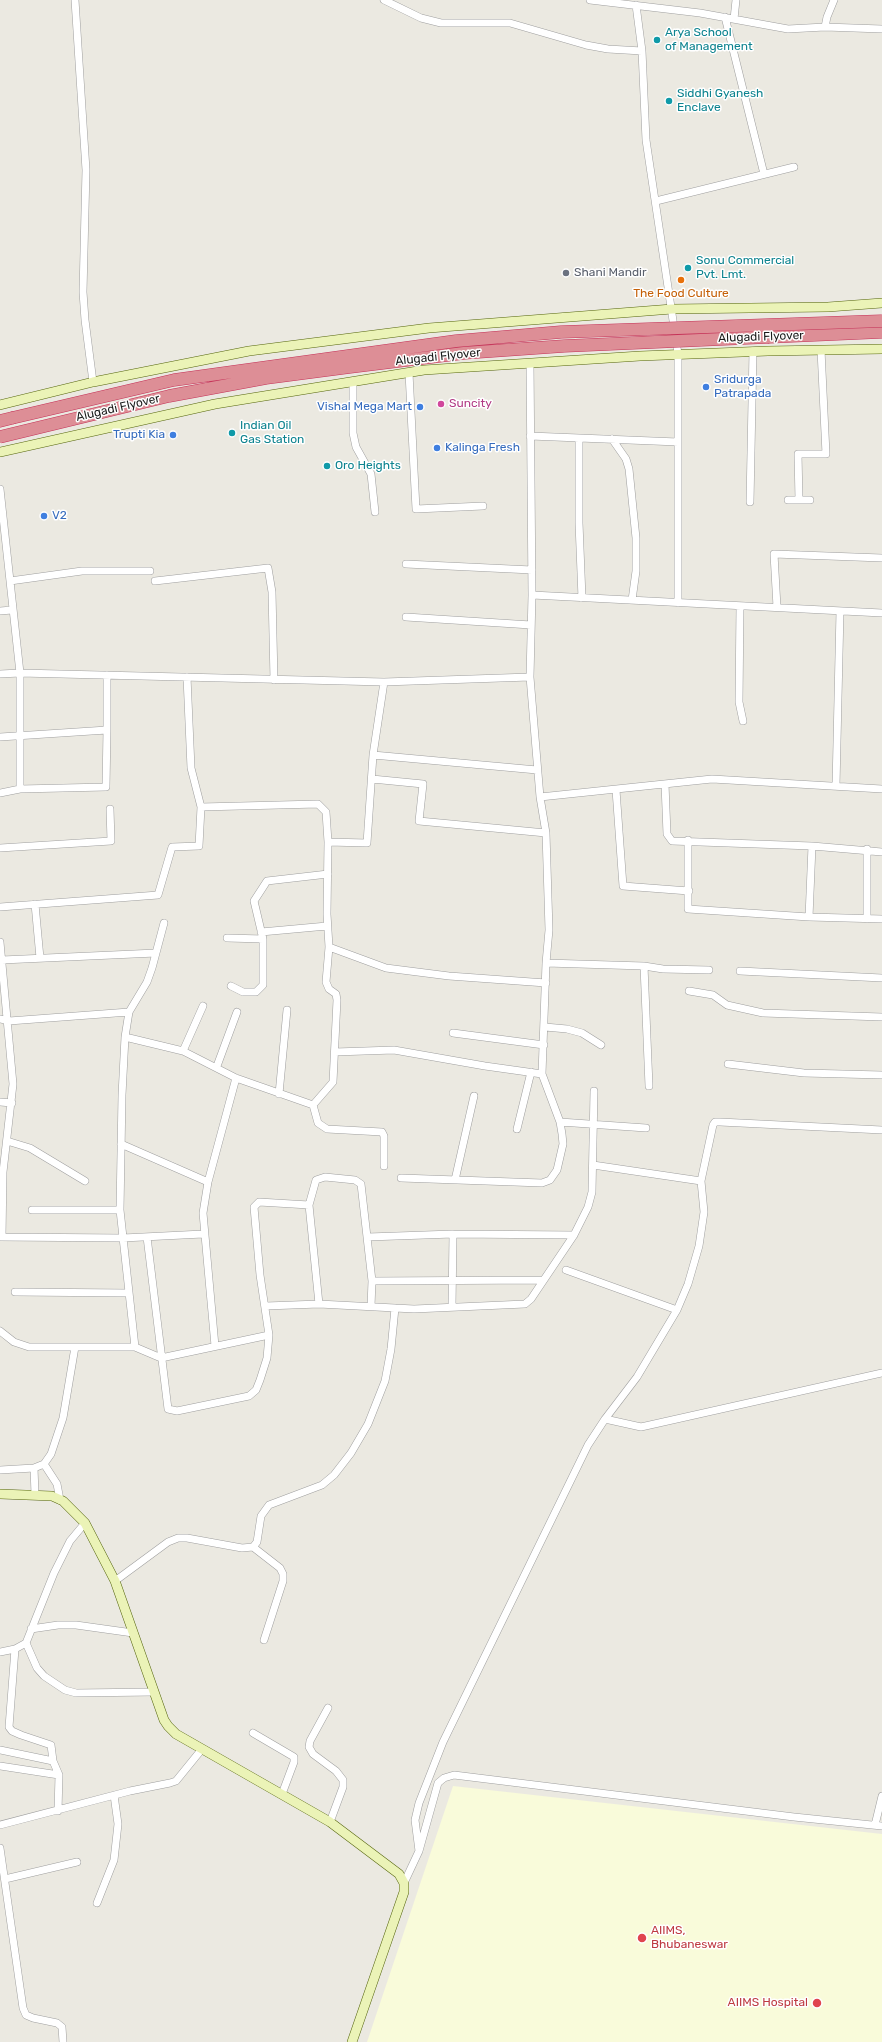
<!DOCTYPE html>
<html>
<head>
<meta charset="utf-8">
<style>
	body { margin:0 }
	canvas { display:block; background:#ebe9e1 }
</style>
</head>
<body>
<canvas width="882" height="2042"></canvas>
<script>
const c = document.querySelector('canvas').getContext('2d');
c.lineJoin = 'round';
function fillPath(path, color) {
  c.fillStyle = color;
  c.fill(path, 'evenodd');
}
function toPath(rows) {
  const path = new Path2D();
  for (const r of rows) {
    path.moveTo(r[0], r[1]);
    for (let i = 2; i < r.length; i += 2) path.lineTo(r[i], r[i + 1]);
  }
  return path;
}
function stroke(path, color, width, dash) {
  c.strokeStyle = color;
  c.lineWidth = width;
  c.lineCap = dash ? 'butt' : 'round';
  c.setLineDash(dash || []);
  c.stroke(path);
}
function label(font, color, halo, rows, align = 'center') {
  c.font = font + ' Rubik,sans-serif';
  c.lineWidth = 3;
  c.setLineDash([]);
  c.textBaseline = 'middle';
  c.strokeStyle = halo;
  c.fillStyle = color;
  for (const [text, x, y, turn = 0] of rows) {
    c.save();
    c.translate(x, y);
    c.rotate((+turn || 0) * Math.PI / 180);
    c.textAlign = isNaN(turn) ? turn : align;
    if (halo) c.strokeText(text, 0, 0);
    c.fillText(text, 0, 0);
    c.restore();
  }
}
fillPath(toPath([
	[453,1786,882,1834,882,2042,367,2042]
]), '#f9fbda');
const street = toPath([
	[75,0,86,170,83,292,85,320,93,382],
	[384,0,421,18,441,23,510,23,586,45,608,49,642,51],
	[590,0,700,13,788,29,825,27],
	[834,0,827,17,825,27,882,29],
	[636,5,642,51,646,140,678,354,678,603],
	[725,17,764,174],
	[734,19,736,0],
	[656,201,794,167],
	[530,363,532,595],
	[409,373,416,509,483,506],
	[353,382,353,433,356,447,371,474,375,512],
	[530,436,678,442],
	[579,438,579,523,582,598],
	[612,439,626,459,629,469,636,538,636,571,632,600],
	[0,489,20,673,384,682,530,677],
	[788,500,810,500],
	[799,500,798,454,826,454,821,350],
	[750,502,753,351],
	[406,564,532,570],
	[10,581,82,571,150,571],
	[155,581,268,568,272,592,274,680],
	[740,606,739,702,743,721],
	[777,607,774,554,882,558],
	[0,611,12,610],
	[882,613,532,595,530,677,540,797,712,779,882,789],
	[406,617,531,625],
	[0,674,20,673,20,789,0,793],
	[384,682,373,755,537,770],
	[0,737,107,730,107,675],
	[373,755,367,843,328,842,327,914,329,947,326,982,329,989,336,994,337,1000,333,1082,313,1105,318,1123,327,1129,382,1132,384,1136,384,1166],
	[372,779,423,784,419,821,546,833],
	[665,784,667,834,672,841,812,846,882,852],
	[836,786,840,611],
	[20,789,106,787,107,730],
	[616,790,623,886,689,891],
	[201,807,318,804,326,812,328,842],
	[688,840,688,909,809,917,882,919],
	[0,848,111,841,110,809],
	[35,904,40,958],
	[0,907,158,895,172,847,199,846,201,807,191,768,187,677],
	[809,917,812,846],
	[867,919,867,849],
	[261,932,327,926],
	[227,938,263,939],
	[0,942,13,1084,3,1172,2,1237],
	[329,947,386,968,449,976,546,983],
	[2,960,156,953],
	[546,963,644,966,649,1086],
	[644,966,663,969,709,970],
	[740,971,882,978],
	[231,986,243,992,256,992,263,985,263,939,254,901,267,881,328,874],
	[689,991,713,995,727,1005,763,1013,882,1017],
	[129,1012,125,1037,122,1095,120,1210,135,1347],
	[0,1019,9,1021,129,1012,147,982,152,968,164,923],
	[545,1027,567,1029,582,1033,601,1045],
	[453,1033,544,1045],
	[125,1037,183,1051,236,1078,313,1105],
	[183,1051,203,1006],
	[335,1052,394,1050,485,1066,542,1074],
	[728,1064,804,1073,882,1075],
	[217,1066,237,1012],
	[279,1094,287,1010],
	[0,1102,12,1103],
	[560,1122,646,1128],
	[517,1129,531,1072],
	[7,1141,30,1148,85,1181],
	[121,1144,208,1182],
	[593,1165,701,1181],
	[401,1178,542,1183,550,1180,557,1170,563,1144,562,1134,560,1122,542,1074,546,963,549,930,546,833,540,797],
	[455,1180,474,1096],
	[32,1210,120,1210],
	[0,1237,123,1238,203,1234],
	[147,1237,168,1409,177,1411,249,1396,256,1390,260,1380,267,1358,269,1335],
	[368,1237,453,1234,574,1235],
	[566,1270,677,1310],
	[372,1281,543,1280],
	[15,1292,129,1293],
	[319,1304,309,1205,316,1180,325,1177,355,1180,361,1184,372,1281,371,1306],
	[266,1306,319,1304,414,1309,525,1304,531,1299,574,1235,588,1207,592,1192,594,1091],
	[452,1307,453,1234],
	[0,1331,14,1342,29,1347,135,1347,161,1358,269,1335,260,1275,254,1207,259,1202,309,1205],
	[215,1346,203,1213,208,1182,236,1078],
	[605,1419,641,1427,882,1373],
	[44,1464,57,1484,60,1500],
	[34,1468,35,1494],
	[0,1470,34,1468,44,1464,51,1454,63,1418,75,1347],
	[253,1547,280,1568,283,1574,283,1581,264,1640],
	[115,1581,168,1542,178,1538,187,1538,242,1548,253,1547,257,1542,261,1516,269,1505,322,1485,334,1475,351,1453,368,1424,385,1381,391,1349,395,1308],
	[31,1629,58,1625,76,1625,133,1633],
	[26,1643,37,1668,44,1676,65,1690,76,1693,154,1692],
	[15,1649,9,1727,12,1731,21,1735,51,1745,53,1761,59,1775,58,1811],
	[0,1652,15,1649,26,1643,54,1573,70,1541,85,1523],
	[328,1708,310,1741,309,1747,313,1754,336,1771,343,1780,343,1787,330,1822],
	[253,1733,294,1757,294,1762,282,1794],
	[0,1750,53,1761],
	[0,1766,59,1775],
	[0,1825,130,1791,170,1783,176,1781,202,1749],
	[875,1825,882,1796],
	[0,1848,23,2008,26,2015,33,2018,57,2023,62,2027,63,2042],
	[419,1851,415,1820,419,1803,443,1742,588,1445,605,1419,637,1377,677,1310,688,1284,699,1246,704,1212,701,1181,713,1125,715,1122,720,1122,882,1130],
	[5,1879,77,1862],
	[404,1883,419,1851,438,1783,444,1778,454,1775,794,1817,882,1826],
	[97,1903,114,1860,118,1824,114,1795]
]);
const secondary = toPath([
	[0,405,93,382,249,351,429,328,672,309,828,307,882,303],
	[0,452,215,404,424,370,640,356,768,351,882,349],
	[0,1494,52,1496,63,1501,85,1523,115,1581,164,1720,168,1726,176,1734,330,1822,399,1874,404,1883,404,1892,352,2042]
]);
const highway = toPath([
	[769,337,882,332],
	[0,421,12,418]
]);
stroke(street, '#9f9f9f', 8);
stroke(secondary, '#55650e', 10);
stroke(highway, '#c53258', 13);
stroke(street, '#fff', 7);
stroke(secondary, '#ebf3b7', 9);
stroke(highway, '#dd8e96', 12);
const highwayBridge = toPath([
	[12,418,174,380,456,341,561,332,882,321],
	[0,437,169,396,266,378,350,367,464,353,564,346,769,337]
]);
stroke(highwayBridge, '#c53258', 13, []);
stroke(highwayBridge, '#dd8e96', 12);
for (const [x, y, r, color] of [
	[657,40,4,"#0f9aa8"],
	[669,101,4,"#0f9aa8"],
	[688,268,4,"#0f9aa8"],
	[566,273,4,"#6b7280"],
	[681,280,4,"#e8710a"],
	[706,387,4,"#3f7fe0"],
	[441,404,4,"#d1479c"],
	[420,407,4,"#3f7fe0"],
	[232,433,4,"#0f9aa8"],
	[173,435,4,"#3f7fe0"],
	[437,448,4,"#3f7fe0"],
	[327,466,4,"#0f9aa8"],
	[44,516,4,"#3f7fe0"],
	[642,1938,5,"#e0444e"],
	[817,2003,5,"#e0444e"]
]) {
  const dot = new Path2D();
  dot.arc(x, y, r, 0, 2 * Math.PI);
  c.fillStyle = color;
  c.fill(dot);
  stroke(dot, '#fff', 1.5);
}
label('12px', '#0d838f', '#fff', [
	["Arya School",665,33],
	["of Management",665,47],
	["Siddhi Gyanesh",677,94],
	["Enclave",677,108],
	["Sonu Commercial",696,261],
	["Pvt. Lmt.",696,275],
	["Indian Oil",240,426],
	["Gas Station",240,440],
	["Oro Heights",335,466]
], 'left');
label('12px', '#5b616d', '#fff', [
	["Shani Mandir",574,273]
], 'left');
label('12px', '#c56008', '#fff', [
	["The Food Culture",681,294]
]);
label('12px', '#1b1b1b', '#fff', [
	["Alugadi Flyover",761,337,-2],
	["Alugadi Flyover",438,357,-6],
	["Alugadi Flyover",118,408,-13]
]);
label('12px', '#366cbe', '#fff', [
	["Sridurga",714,380],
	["Patrapada",714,394],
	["Vishal Mega Mart",412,407,"right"],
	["Trupti Kia",165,435,"right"],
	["Kalinga Fresh",445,448],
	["V2",52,516]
], 'left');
label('12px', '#b23c85', '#fff', [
	["Suncity",449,404]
], 'left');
label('12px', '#be3a42', '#fff', [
	["AIIMS,",651,1931],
	["Bhubaneswar",651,1945],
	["AIIMS Hospital",808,2003,"right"]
], 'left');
</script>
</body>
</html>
